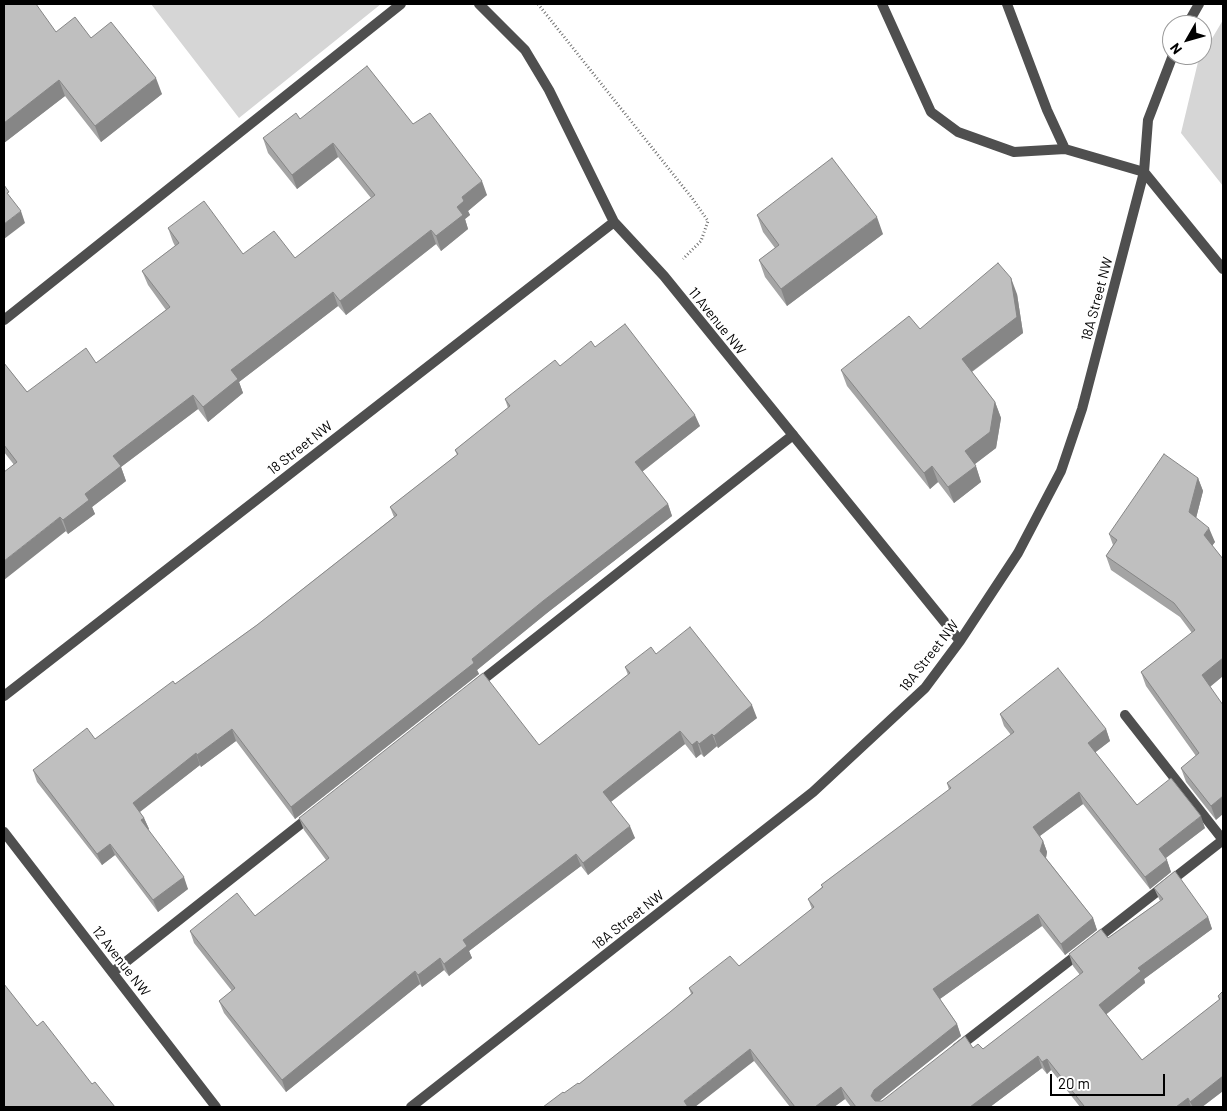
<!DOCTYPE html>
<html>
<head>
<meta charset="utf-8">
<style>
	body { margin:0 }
	#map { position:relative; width:1227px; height:1111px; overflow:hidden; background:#fff; font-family:Barlow,sans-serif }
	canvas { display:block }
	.frame { position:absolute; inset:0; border:5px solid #000; pointer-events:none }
	.north { position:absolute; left:1162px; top:15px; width:50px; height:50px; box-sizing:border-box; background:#fff; border:1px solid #999; border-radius:50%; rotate:232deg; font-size:14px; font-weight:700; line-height:20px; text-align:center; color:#000 }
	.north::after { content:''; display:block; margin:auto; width:18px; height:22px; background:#000; clip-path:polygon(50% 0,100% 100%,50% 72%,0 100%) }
	.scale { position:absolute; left:1050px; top:1074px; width:115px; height:22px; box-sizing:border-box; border:2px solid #000; border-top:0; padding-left:6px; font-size:15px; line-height:18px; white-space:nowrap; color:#000; -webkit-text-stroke:4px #fff; paint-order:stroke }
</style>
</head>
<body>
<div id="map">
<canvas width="1227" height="1111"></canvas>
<div class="frame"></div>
<div class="north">N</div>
<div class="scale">20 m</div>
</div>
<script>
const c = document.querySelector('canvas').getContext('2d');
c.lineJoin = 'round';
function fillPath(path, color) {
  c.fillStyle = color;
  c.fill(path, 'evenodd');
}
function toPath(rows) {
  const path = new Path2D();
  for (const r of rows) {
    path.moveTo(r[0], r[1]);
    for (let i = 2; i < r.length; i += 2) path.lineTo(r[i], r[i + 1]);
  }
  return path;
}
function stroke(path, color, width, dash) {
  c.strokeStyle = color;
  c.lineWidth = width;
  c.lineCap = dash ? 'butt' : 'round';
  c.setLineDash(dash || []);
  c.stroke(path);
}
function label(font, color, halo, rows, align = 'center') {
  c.font = font + ' Barlow,sans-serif';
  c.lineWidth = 4.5;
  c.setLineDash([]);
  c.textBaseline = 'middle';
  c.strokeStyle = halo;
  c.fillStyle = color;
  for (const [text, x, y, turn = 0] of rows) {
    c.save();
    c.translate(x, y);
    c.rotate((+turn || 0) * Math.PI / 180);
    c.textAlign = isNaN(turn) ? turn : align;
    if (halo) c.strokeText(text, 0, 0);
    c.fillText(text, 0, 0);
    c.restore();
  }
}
fillPath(toPath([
	[151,4,381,4,239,118],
	[1223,20,1223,186,1181,133,1198,62]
]), '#d6d6d6');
stroke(toPath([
	[538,4,692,198,708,221,701,241,683,259]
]), '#717171', 3, [1, 2.5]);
stroke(toPath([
	[882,4,931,112,958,132,1014,152,1065,149,1144,172],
	[1007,4,1047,110,1065,149],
	[4,320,401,4],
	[476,685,793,435],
	[1125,715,1223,840],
	[1095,940,1223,840],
	[113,972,312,815],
	[957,1048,1082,951]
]), '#4f4f4f', 10);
stroke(toPath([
	[479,4,525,50,549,90,614,222,664,276,960,641],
	[1187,25,1199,4],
	[1144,172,1223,269],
	[4,696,614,222],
	[4,832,216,1107],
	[411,1107,813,792,925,688,960,641,1018,553,1061,471,1082,409,1144,172,1148,120,1173,55]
]), '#4f4f4f', 10);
fillPath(toPath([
	[4,4,56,32,91,38,162,94,101,142,65,96,4,143],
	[300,119,413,124,487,195,468,211,470,215,465,219,468,229,441,251,436,244,346,315,338,306,239,382,243,393,208,422,198,409,121,467,126,481,92,507,95,514,68,534,4,452,4,363,27,392,96,363,166,310,148,285,142,271,175,246,173,242,168,228,243,254,295,258,371,198,338,157,297,189,268,153,263,138],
	[757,215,883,234,787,306,765,277,759,260,775,248,763,232],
	[1017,294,1023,333,972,372,995,402,1001,418,996,448,975,464,981,482,954,503,938,482,930,489,847,386,841,370,920,329],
	[595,347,700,426,642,472,668,504,672,516,547,613,477,670,479,674,295,819,236,741,201,767,200,765,140,812,144,818,149,829,148,830,188,889,158,912,115,855,102,865,37,782,33,770,95,739,175,684,257,625,394,517,390,507,457,455,455,450,508,408,505,399,560,366],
	[1198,478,1203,491,1196,518,1215,542,1212,545,1223,676,1210,687,1216,820,1186,782,1181,768,1196,756,1146,686,1141,672,1192,633,1180,617,1111,570,1106,556,1113,545,1109,534],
	[656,654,757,718,718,748,717,746,704,757,701,754,696,758,685,744,611,802,635,838,588,875,581,866,567,876,469,951,472,958,449,976,444,970,422,987,420,984,286,1092,224,1013,219,1001,232,991,194,943,190,931,255,916,326,860,304,830,299,818,539,745,628,675,625,667],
	[1000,714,1106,729,1110,741,1095,752,1137,805,1205,828,1166,858,1171,872,1150,889,1083,804,1040,836,1043,841,1047,852,1046,858,1093,918,1097,930,1065,955,1042,926,940,999,957,1024,961,1036,878,1101,882,1101,973,1048,983,1049,1080,975,1073,966,1069,954,1108,938,1160,901,1154,888,1208,917,1212,929,1144,979,1145,983,1106,1014,1142,1060,1219,1000,1218,996,1223,991,1223,1091,1202,1107,1080,1107,1051,1070,1047,1074,1042,1068,990,1107,851,1107,845,1099,834,1107,790,1107,754,1061,564,1093,579,1084,670,1012,691,994,689,988,739,966,812,909,808,899,822,887,821,885,949,790,947,783,1011,735,1004,726]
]), '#a4a4a4');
fillPath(toPath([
	[156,78,162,94,101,142,95,126],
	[59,80,65,96,4,143,4,123],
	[333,143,338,157,297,189,292,175],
	[482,181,487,195,468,211,470,215,465,219,468,229,441,251,436,236,457,207,462,197],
	[21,211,25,223,4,239,4,224],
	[877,217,883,234,787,306,781,289],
	[431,230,436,244,346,315,340,301],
	[1011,278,1017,294,1023,333,967,375,962,359],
	[333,292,338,306,239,382,243,393,208,422,203,407,231,370],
	[193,395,198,409,121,467,126,481,92,507,95,514,68,534,63,520,113,456],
	[995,402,1001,418,996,448,971,467,965,451],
	[695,415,700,426,639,474,635,462],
	[932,466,938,482,930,489,924,473],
	[976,466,981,482,954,503,948,487],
	[1198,478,1203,491,1194,526,1189,512],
	[668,504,672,516,547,613,477,670,479,674,295,819,291,807,543,601],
	[60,517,66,531,4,580,4,561],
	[1209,528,1215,542,1210,549,1204,535],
	[1223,658,1223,676,1207,689,1202,675],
	[752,705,757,718,718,748,714,736],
	[232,729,236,741,201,767,197,755],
	[1106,729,1110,741,1092,755,1088,743],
	[680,731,685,744,608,804,603,792],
	[712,734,717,746,704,757,699,744],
	[697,741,701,754,696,758,692,745],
	[196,753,200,765,137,814,133,803],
	[1079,792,1083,804,1037,838,1033,827],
	[1223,796,1223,814,1216,820,1211,806],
	[1201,816,1205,828,1163,860,1159,849],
	[144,818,149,829,145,832,141,820],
	[630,826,635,838,588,875,583,863],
	[1043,841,1047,852,1045,863,1040,851],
	[110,844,115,855,102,865,97,854],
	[576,854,581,866,469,951,472,958,449,976,444,964,463,940],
	[1167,860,1171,872,1150,889,1145,877],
	[184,877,188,889,158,912,153,900],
	[1038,914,1042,926,937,1001,933,989],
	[1208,917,1212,929,1144,979,1145,983,1103,1017,1099,1005,1138,968],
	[1093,918,1097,930,1065,955,1061,944],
	[440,958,444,970,422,987,418,975],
	[415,971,420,984,286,1092,282,1080],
	[957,1024,961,1036,878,1102,875,1107,871,1096,874,1090],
	[750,1049,754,1061,695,1107,686,1107,684,1101],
	[1038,1056,1042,1068,990,1107,970,1107],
	[1047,1059,1051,1070,1047,1074,1042,1062],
	[1223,1076,1223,1091,1202,1107,1193,1107,1190,1102],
	[841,1087,845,1099,834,1107,815,1107],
	[1188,1098,1191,1107,1176,1107]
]), '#868686');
const building = toPath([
	[4,4,36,4,56,32,75,17,91,38,111,22,156,78,95,126,59,80,4,123,4,4],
	[367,66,413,124,430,113,482,181,462,197,464,201,457,207,463,215,436,236,431,230,340,301,333,292,231,370,238,379,203,407,193,395,113,456,121,466,85,494,89,500,63,520,60,517,4,561,4,472,17,462,4,445,4,363,27,392,86,348,96,363,170,307,142,271,179,243,168,228,204,201,243,254,274,231,295,258,375,195,333,143,292,175,263,138,296,113,300,119,367,66],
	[832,158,877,217,781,289,759,260,779,245,757,215,832,158],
	[4,185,9,192,7,193,21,211,4,224,4,185],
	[998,263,1011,278,1017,317,962,359,995,402,990,432,965,451,976,466,948,487,932,466,924,473,841,370,909,316,920,329,998,263],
	[625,324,695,415,635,462,668,504,543,601,472,659,474,663,291,807,232,729,197,755,196,753,133,803,144,818,141,820,184,877,153,900,110,844,97,854,33,770,87,728,95,739,173,681,175,684,257,625,397,515,390,507,458,454,455,450,510,406,505,399,555,360,560,366,591,341,595,347,625,324],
	[1164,454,1198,478,1189,512,1209,528,1204,535,1223,559,1223,658,1202,675,1223,705,1223,796,1211,806,1181,768,1199,753,1141,672,1195,630,1174,603,1106,556,1117,540,1109,534,1164,454],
	[690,627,752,705,714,736,712,734,699,744,697,741,692,745,680,731,603,792,630,826,583,863,576,854,563,864,463,940,467,946,444,964,440,958,418,975,415,971,282,1080,219,1001,235,988,190,931,237,893,255,916,329,858,299,818,483,673,539,745,630,673,625,667,651,647,656,654,690,627],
	[1058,668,1106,729,1088,743,1137,805,1171,778,1201,816,1159,849,1167,860,1145,877,1079,792,1033,827,1043,841,1040,851,1093,918,1061,944,1038,914,933,989,957,1024,874,1090,871,1096,875,1101,882,1101,965,1036,973,1048,978,1044,983,1049,1083,972,1069,954,1101,929,1108,938,1163,899,1154,888,1175,871,1208,917,1138,968,1141,971,1099,1005,1142,1060,1220,999,1218,996,1223,991,1223,1076,1190,1102,1188,1098,1176,1107,1083,1107,1084,1106,1047,1059,1042,1062,1038,1056,970,1107,856,1107,841,1087,815,1107,795,1107,750,1049,684,1101,688,1107,543,1107,563,1092,564,1093,578,1083,579,1084,670,1012,693,993,689,988,730,956,739,966,814,907,808,899,823,887,821,885,951,788,947,783,1014,732,1000,714,1058,668],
	[4,984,37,1026,43,1021,92,1084,95,1082,115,1107,4,1107,4,984]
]);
fillPath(building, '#bfbfbf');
stroke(building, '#868686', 1);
label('14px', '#000', '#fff', [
	["18A Street NW",1097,299,-75],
	["11 Avenue NW",717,321,51],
	["18 Street NW",300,448,-38],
	["18A Street NW",929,656,-52],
	["18A Street NW",628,920,-38],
	["12 Avenue NW",121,961,52]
]);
</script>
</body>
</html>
